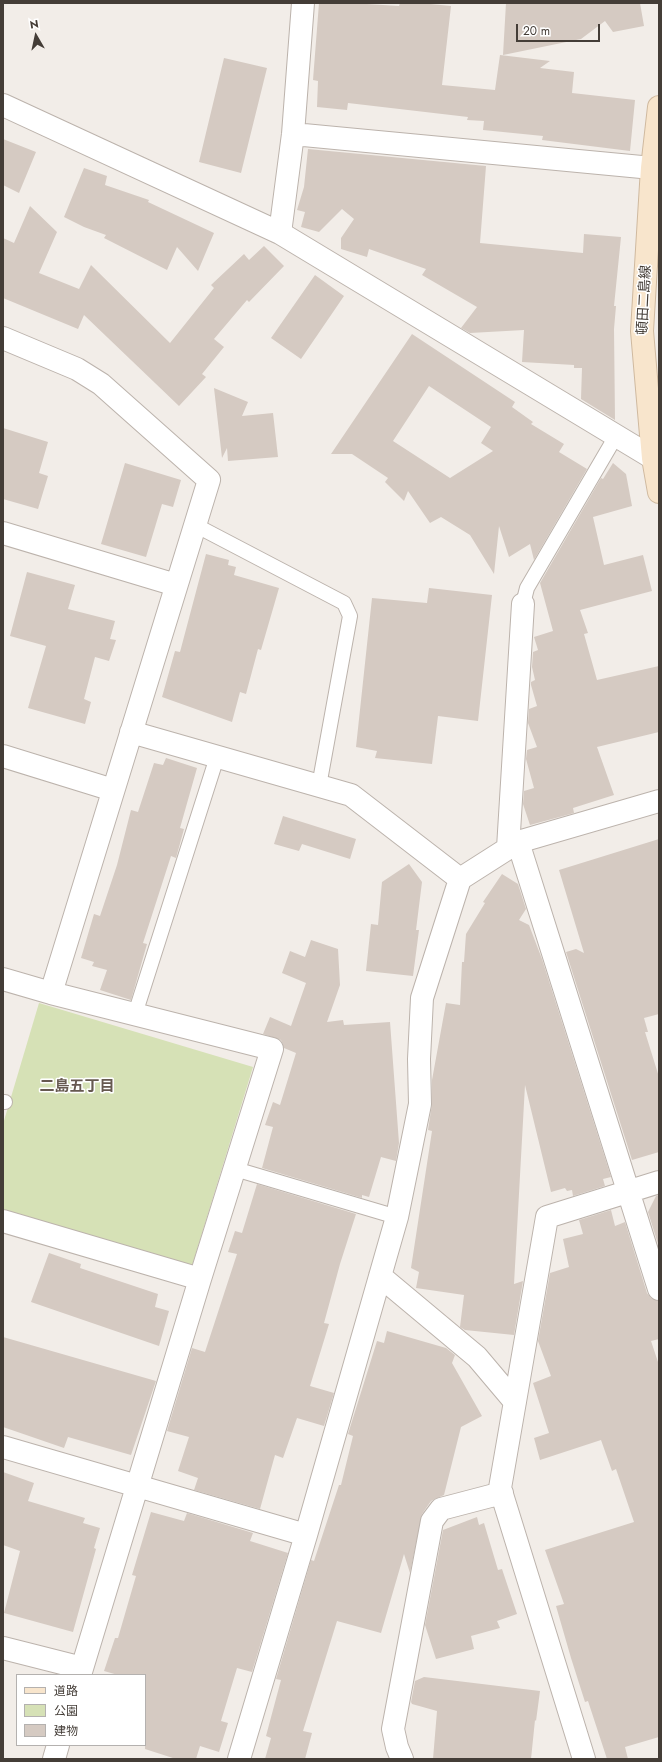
<!DOCTYPE html>
<html>
<head>
<meta charset="utf-8">
<style>
	body { margin:0 }
	#map { position:relative; width:662px; height:1762px; overflow:hidden; background:#f2ede8; font-family:Jost,"Noto Sans JP",sans-serif }
	canvas { display:block }
	.frame { position:absolute; inset:0; border:4px solid #443d37; pointer-events:none }
	.legend { position:absolute; left:16px; top:1674px; width:130px; height:72px; box-sizing:border-box; background:#fff; border:1px solid #b4b1af; margin:0; padding:5px 7px; list-style:none; font-size:12px; color:#443d37 }
	.legend li { display:flex; align-items:center; gap:8px; height:20px }
	.legend b { width:20px; border:1px solid #b4b1af }
	.north { position:absolute; left:16px; top:16px; width:40px; height:40px; -webkit-text-stroke:3px #fff; paint-order:stroke; rotate:351deg; font-size:11px; font-weight:700; line-height:16px; text-align:center; color:#443d37 }
	.north::after { content:''; display:block; margin:auto; width:14px; height:18px; background:#443d37; clip-path:polygon(50% 0,100% 100%,50% 72%,0 100%) }
	.scale { position:absolute; left:516px; top:24px; width:84px; height:18px; box-sizing:border-box; border:2px solid #443d37; border-top:0; padding-left:5px; font-size:12px; line-height:14px; white-space:nowrap; color:#443d37; -webkit-text-stroke:3px #fff; paint-order:stroke }
</style>
</head>
<body>
<div id="map">
<canvas width="662" height="1762"></canvas>
<div class="frame"></div>
<ul class="legend">
<li><b style="height:5px;background:#f8e5cc"></b>道路</li>
<li><b style="height:11px;background:#d6e1b6"></b>公園</li>
<li><b style="height:11px;background:#d5cac2"></b>建物</li>
</ul>
<div class="north">N</div>
<div class="scale">20 m</div>
</div>
<script>
const c = document.querySelector('canvas').getContext('2d');
c.lineJoin = 'round';
function fillPath(path, color) {
  c.fillStyle = color;
  c.fill(path, 'evenodd');
}
function toPath(rows) {
  const path = new Path2D();
  for (const r of rows) {
    path.moveTo(r[0], r[1]);
    for (let i = 2; i < r.length; i += 2) path.lineTo(r[i], r[i + 1]);
  }
  return path;
}
function stroke(path, color, width, dash) {
  c.strokeStyle = color;
  c.lineWidth = width;
  c.lineCap = dash ? 'butt' : 'round';
  c.setLineDash(dash || []);
  c.stroke(path);
}
function label(font, color, halo, rows, align = 'center') {
  c.font = font + ' Jost,"Noto Sans JP",sans-serif';
  c.lineWidth = 3;
  c.setLineDash([]);
  c.textBaseline = 'middle';
  c.strokeStyle = halo;
  c.fillStyle = color;
  for (const [text, x, y, turn = 0] of rows) {
    c.save();
    c.translate(x, y);
    c.rotate((+turn || 0) * Math.PI / 180);
    c.textAlign = isNaN(turn) ? turn : align;
    if (halo) c.strokeText(text, 0, 0);
    c.fillText(text, 0, 0);
    c.restore();
  }
}
fillPath(toPath([
	[39,1003,253,1067,192,1266,3,1211,3,1124]
]), '#d6e1b6');
fillPath(toPath([
	[319,3,351,3,399,6,400,3,420,3,451,6,442,85,495,90,500,55,550,61,540,68,574,72,572,93,635,100,630,151,542,140,543,136,483,130,484,121,467,120,468,117,348,103,347,110,317,107,318,81,313,80],
	[506,3,640,3,644,26,613,32,605,21,581,39,503,55],
	[224,58,267,68,241,173,199,162],
	[3,139,36,152,19,193,3,185],
	[308,149,486,166,480,243,583,253,584,234,621,237,614,306,616,306,614,329,615,420,581,399,582,368,574,368,574,365,522,362,524,330,470,333,461,328,477,307,422,275,426,269,369,249,367,257,341,249,341,238,354,219,342,209,319,232,301,227,305,212,297,210,304,187],
	[84,168,107,176,105,185,149,200,148,202,214,233,198,271,177,247,167,270,104,238,106,235,84,227,64,217],
	[30,206,57,232,39,273,79,289,91,265,170,343,214,288,211,285,244,254,249,260,264,246,284,266,249,302,247,300,214,339,224,347,202,374,206,377,179,406,84,315,78,329,3,298,3,238,14,243],
	[315,275,344,296,301,359,271,338],
	[412,334,515,402,512,407,533,422,531,424,564,444,559,452,587,469,534,560,530,544,509,557,499,526,494,574,470,535,441,517,430,523,408,491,404,501,385,482,388,478,352,454,331,454],
	[429,386,491,427,481,443,493,451,450,478,393,441],
	[214,388,248,402,242,416,273,413,278,457,228,461,227,448,222,458],
	[3,428,48,442,39,473,48,476,38,509,3,499],
	[125,463,181,480,173,507,162,504,146,557,101,544],
	[613,463,626,474,632,506,593,517,604,565,643,555,652,591,580,610,588,633,584,634,597,680,659,666,659,732,597,747,614,795,573,808,574,813,530,825,523,804,524,791,534,788,526,759,527,750,537,747,528,723,529,709,537,706,531,685,531,682,535,680,532,667,533,652,538,650,534,637,553,631,540,583,601,478,603,479],
	[206,554,229,560,228,565,236,567,234,575,279,588,261,650,258,649,246,694,240,692,232,722,162,697,175,651,180,652],
	[27,572,75,585,68,609,115,621,110,639,116,640,109,661,95,657,84,699,91,702,85,724,28,708,46,646,10,636],
	[429,588,492,595,478,721,438,716,432,764,375,758,377,751,356,747,372,598,427,603],
	[166,758,197,768,180,828,184,829,176,858,171,856,143,943,147,944,131,1000,100,990,107,970,92,966,94,962,81,958,94,914,100,916,117,865,131,810,138,812,154,763,163,765],
	[283,816,356,839,350,859,302,844,299,851,274,844],
	[659,839,659,1014,644,1018,648,1032,645,1032,659,1077,659,1152,632,1160,566,952,576,949,584,953,559,870],
	[409,864,422,882,416,930,419,930,413,976,366,971,371,924,378,925,382,882],
	[502,874,518,884,526,909,519,920,529,925,542,959,611,1177,603,1179,605,1186,573,1196,572,1190,567,1191,565,1188,551,1192,525,1085,514,1284,523,1281,514,1335,465,1330,460,1327,464,1295,416,1288,419,1272,411,1268,432,1131,428,1130,432,1104,432,1080,446,1003,460,1005,462,962,464,962,466,934,485,903,483,902],
	[311,940,338,949,340,985,327,1022,343,1020,344,1025,390,1022,399,1143,396,1161,381,1157,369,1197,362,1195,362,1198,262,1168,273,1127,265,1125,273,1102,280,1105,296,1053,284,1048,281,1040,263,1034,270,1017,291,1026,306,983,282,973,290,951,305,957],
	[257,1184,356,1214,340,1264,324,1323,329,1324,310,1386,334,1393,324,1426,297,1418,283,1458,275,1455,260,1509,194,1490,198,1478,178,1471,189,1437,167,1431,192,1348,205,1352,237,1254,228,1252,235,1231,242,1233],
	[659,1195,659,1247,648,1212,656,1196],
	[611,1210,615,1226,625,1222,647,1293,651,1298,659,1301,659,1339,651,1341,659,1365,659,1737,625,1747,628,1759,607,1759,588,1701,585,1702,571,1658,556,1606,564,1604,545,1550,634,1522,616,1469,612,1471,601,1440,540,1460,534,1438,549,1433,533,1383,551,1376,538,1341,550,1273,569,1267,563,1239,583,1234,579,1220],
	[49,1253,81,1264,80,1268,158,1294,155,1307,169,1311,159,1346,31,1302],
	[387,1331,446,1348,455,1355,452,1363,482,1416,461,1427,444,1495,431,1501,422,1514,410,1573,404,1554,381,1633,337,1621,303,1731,312,1733,305,1759,265,1759,271,1738,266,1736,281,1680,276,1679,311,1560,314,1561,339,1485,341,1485,353,1436,348,1434,377,1341,384,1343],
	[3,1337,156,1381,131,1455,68,1437,64,1448,3,1427],
	[3,1472,34,1483,28,1501,85,1518,83,1523,100,1528,94,1548,96,1549,73,1632,4,1613,20,1551,3,1545],
	[151,1512,184,1521,187,1513,253,1533,250,1541,288,1553,252,1672,237,1668,221,1721,228,1723,219,1752,200,1746,196,1759,176,1759,145,1749,145,1675,118,1675,104,1671,115,1638,118,1638,136,1576,132,1575],
	[477,1517,479,1525,484,1523,498,1570,502,1569,517,1614,497,1621,500,1628,471,1636,474,1649,436,1659,425,1625,443,1530],
	[424,1677,540,1691,536,1721,535,1720,531,1759,433,1759,437,1711,412,1704,411,1702,415,1681]
]), '#d5cac2');
const service = toPath([
	[195,525,344,603,350,616,319,786],
	[523,604,527,588,616,436],
	[135,1014,217,757],
	[3,1102,5,1102],
	[235,1169,397,1217]
]);
const minor = toPath([
	[3,105,280,233,653,458,659,456],
	[293,134,652,168],
	[280,233,293,134,303,3],
	[3,338,77,369,101,384,209,480,51,993],
	[3,533,176,585],
	[131,732,351,795,460,879],
	[3,756,113,790],
	[518,842,659,1289],
	[508,848,523,604],
	[3,979,51,993,272,1049,200,1279,80,1675],
	[3,1221,200,1279],
	[380,1276,477,1357,515,1402],
	[3,1447,306,1535],
	[3,1648,82,1668],
	[54,1759,58,1745],
	[239,1759,306,1535,397,1217,420,1104,419,1059,422,998,460,879,518,842,659,801],
	[402,1759,397,1747,393,1729,432,1521,441,1509,502,1493],
	[584,1759,500,1488,547,1217,659,1182]
]);
const secondary = toPath([
	[659,107,652,168,642,331,653,458,659,492]
]);
stroke(service, '#bcb3ac', 16);
stroke(minor, '#bcb3ac', 24);
stroke(secondary, '#cfb99f', 24);
stroke(service, '#fff', 14);
stroke(minor, '#fff', 22);
stroke(secondary, '#f8e5cc', 22);
label('14px', '#443d37', '#fff', [
	["頓田二島線",645,300,-87]
]);
label('bold 15px', '#665950', '#fff', [
	["二島五丁目",77,1087]
]);
</script>
</body>
</html>
